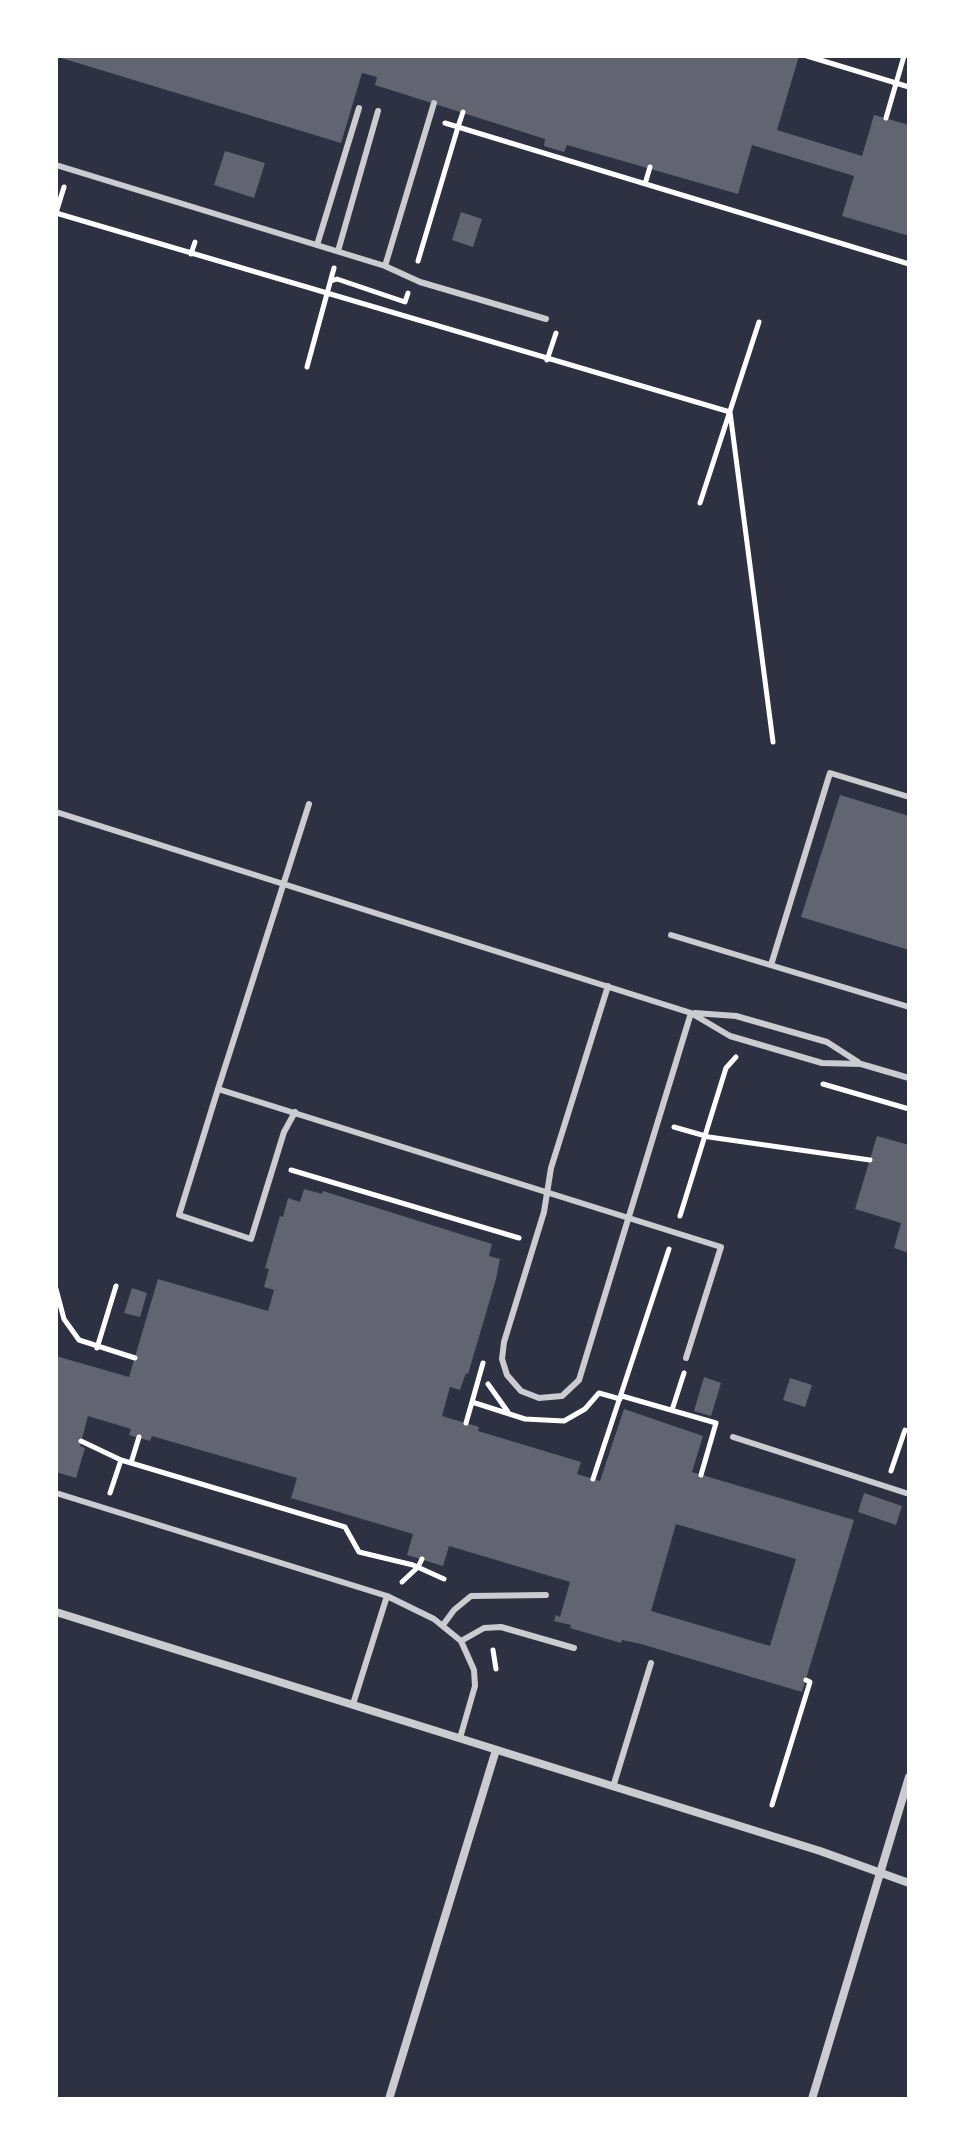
<!DOCTYPE html>
<html>
<head>
<meta charset="utf-8">
<style>
	body { margin:0 }
	#map { position:relative; width:965px; height:2155px; overflow:hidden; background:#2d3142; font-family:"Alegreya Sans",sans-serif }
	canvas { display:block }
	.frame { position:absolute; inset:0; border:58px solid #fff; pointer-events:none }
</style>
</head>
<body>
<div id="map">
<canvas width="965" height="2155"></canvas>
<div class="frame"></div>
</div>
<script>
const c = document.querySelector('canvas').getContext('2d');
c.lineJoin = 'round';
function fillPath(path, color) {
  c.fillStyle = color;
  c.fill(path, 'evenodd');
}
function toPath(rows) {
  const path = new Path2D();
  for (const r of rows) {
    path.moveTo(r[0], r[1]);
    for (let i = 2; i < r.length; i += 2) path.lineTo(r[i], r[i + 1]);
  }
  return path;
}
function stroke(path, color, width, dash) {
  c.strokeStyle = color;
  c.lineWidth = width;
  c.lineCap = dash ? 'butt' : 'round';
  c.setLineDash(dash || []);
  c.stroke(path);
}
fillPath(toPath([
	[799,56,777,130,862,156,874,115,909,125,909,236,842,216,854,176,752,145,738,194,567,145,564,152,544,146,545,139,375,85,377,77,362,73,341,143,58,57],
	[225,151,265,163,254,198,214,185],
	[461,212,482,219,473,247,452,240],
	[840,795,909,816,909,950,801,917],
	[877,1136,909,1145,909,1253,894,1248,901,1223,855,1209],
	[304,1189,322,1194,323,1191,492,1244,489,1256,500,1259,496,1279,468,1374,466,1373,460,1390,450,1387,442,1416,479,1427,478,1431,581,1462,577,1474,600,1481,624,1409,703,1436,692,1472,854,1520,802,1692,641,1644,622,1640,621,1643,570,1628,571,1625,554,1621,556,1615,560,1617,570,1582,449,1546,443,1566,407,1555,413,1534,291,1498,297,1478,152,1436,150,1441,129,1435,131,1429,88,1416,80,1446,85,1448,76,1478,56,1472,56,1356,129,1377,158,1279,268,1311,274,1290,264,1287,269,1269,265,1268,280,1216,283,1217,288,1198,300,1202],
	[676,1524,796,1559,770,1646,651,1611],
	[132,1288,147,1293,140,1317,124,1313],
	[704,1377,721,1383,711,1416,694,1411],
	[790,1378,812,1385,805,1407,783,1400],
	[864,1493,902,1506,896,1525,858,1512]
]), '#626471');
stroke(toPath([
	[807,56,909,87],
	[463,112,458,127,909,264],
	[886,118,904,56],
	[645,184,650,167],
	[56,213,730,412,773,742],
	[56,213,64,187],
	[191,254,195,242],
	[418,261,458,127,445,123],
	[331,281,337,279,405,302,408,293],
	[547,360,556,333],
	[307,367,334,268],
	[700,503,759,322],
	[823,1084,909,1109],
	[674,1127,709,1137,870,1160],
	[291,1170,519,1238],
	[680,1216,726,1068,736,1057],
	[56,1289,64,1319,79,1340,135,1358],
	[97,1348,116,1286],
	[483,1363,472,1402,525,1419,564,1421,585,1409,599,1393,620,1399],
	[488,1384,508,1412],
	[622,1396,716,1423,701,1475],
	[672,1410,684,1373],
	[466,1423,472,1402],
	[81,1441,121,1460],
	[131,1463,139,1437],
	[891,1471,905,1430],
	[593,1479,669,1249],
	[110,1493,121,1460,345,1527,359,1552,413,1565,444,1579],
	[402,1582,418,1567,422,1559],
	[493,1650,496,1669],
	[772,1805,810,1682,806,1680]
]), '#fff', 5);
stroke(toPath([
	[56,165,385,266,434,103],
	[317,245,359,108],
	[338,251,378,111],
	[385,266,420,282,546,319],
	[309,804,218,1089,721,1247,686,1358],
	[56,812,691,1013,730,1036,822,1063,861,1064,909,1078],
	[671,935,909,1007],
	[771,965,830,773,909,797],
	[608,986,551,1168,544,1212,504,1342,502,1359,507,1375,521,1391,539,1398,562,1396,579,1380,691,1013],
	[695,1013,736,1016,827,1042,858,1062],
	[218,1089,179,1215,251,1239,284,1132,295,1112],
	[733,1437,909,1494],
	[56,1493,387,1596,434,1619,461,1641,474,1670,475,1686,460,1738],
	[443,1625,454,1610,471,1596,546,1595],
	[461,1641,484,1628,501,1627,574,1648],
	[353,1704,387,1596],
	[613,1787,651,1663]
]), '#caccd0', 6);
stroke(toPath([
	[56,1612,820,1851,909,1883],
	[389,2099,496,1750],
	[812,2099,909,1777]
]), '#caccd0', 8);
</script>
</body>
</html>
